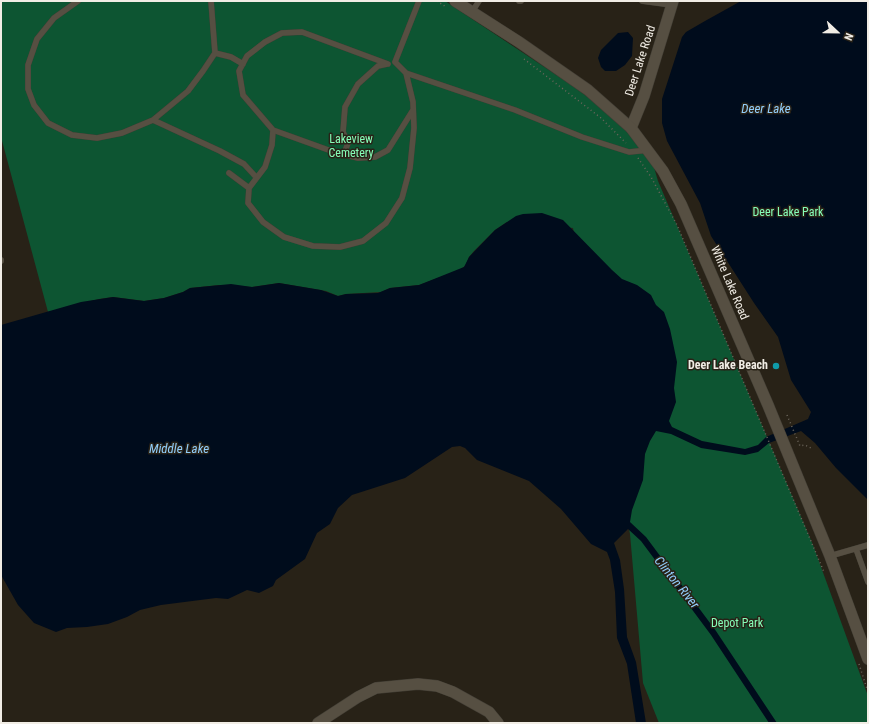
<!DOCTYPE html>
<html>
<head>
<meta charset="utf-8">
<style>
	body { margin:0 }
	#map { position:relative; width:869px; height:724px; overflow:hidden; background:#282217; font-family:"Roboto Condensed",sans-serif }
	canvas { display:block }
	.frame { position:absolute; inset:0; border:2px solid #f1ede5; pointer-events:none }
	.north { position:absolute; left:817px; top:12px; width:40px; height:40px; -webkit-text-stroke:3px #282217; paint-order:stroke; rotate:112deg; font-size:11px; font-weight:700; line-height:16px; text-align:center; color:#f1ede5 }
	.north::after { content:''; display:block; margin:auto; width:14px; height:18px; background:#f1ede5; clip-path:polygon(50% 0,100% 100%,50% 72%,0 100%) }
</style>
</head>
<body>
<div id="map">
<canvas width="869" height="724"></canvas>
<div class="frame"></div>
<div class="north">N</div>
</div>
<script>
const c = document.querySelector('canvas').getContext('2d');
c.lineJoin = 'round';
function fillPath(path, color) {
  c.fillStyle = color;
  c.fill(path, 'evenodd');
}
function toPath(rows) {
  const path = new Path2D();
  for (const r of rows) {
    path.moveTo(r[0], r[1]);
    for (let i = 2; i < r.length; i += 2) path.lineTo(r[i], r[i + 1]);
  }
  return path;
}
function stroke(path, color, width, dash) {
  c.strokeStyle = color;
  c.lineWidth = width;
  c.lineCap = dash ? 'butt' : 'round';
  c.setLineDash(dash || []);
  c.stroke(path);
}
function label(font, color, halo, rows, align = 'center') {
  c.font = font + ' "Roboto Condensed",sans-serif';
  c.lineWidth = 3;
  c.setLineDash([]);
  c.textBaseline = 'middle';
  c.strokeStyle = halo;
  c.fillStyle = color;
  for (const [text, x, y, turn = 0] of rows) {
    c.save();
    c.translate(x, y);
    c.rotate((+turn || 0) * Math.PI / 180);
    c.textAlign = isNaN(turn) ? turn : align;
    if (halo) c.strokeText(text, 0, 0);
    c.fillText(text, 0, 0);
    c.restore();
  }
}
fillPath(toPath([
	[1,1,445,1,570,84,607,111,636,141,653,164,658,181,813,545,868,696,868,723,659,723,643,683,630,534,573,228,507,222,495,230,474,251,469,257,466,265,460,270,419,285,390,288,381,292,346,294,338,296,326,291,279,283,252,287,219,285,190,288,183,292,164,298,144,301,113,297,99,299,48,312,1,137]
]), '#0d5532');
fillPath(toPath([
	[741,1,868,1,868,500,836,468,815,443,801,431,769,443,758,452,745,455,701,448,671,434,656,431,650,441,645,454,643,480,632,510,630,522,646,537,716,631,777,723,769,723,711,635,641,541,628,529,614,543,620,560,624,589,627,637,636,662,646,723,636,723,627,664,617,638,615,592,610,560,607,552,591,544,561,509,529,481,477,460,465,448,460,446,452,447,405,478,352,495,338,508,330,524,317,533,305,559,276,580,273,586,259,593,247,590,228,599,216,598,161,605,140,610,127,617,108,624,87,627,67,628,56,632,34,623,18,605,1,575,1,325,81,302,113,297,144,301,164,298,183,292,190,288,231,284,252,287,279,283,321,290,338,296,346,294,378,293,390,288,419,285,464,267,469,257,495,230,516,216,523,214,542,213,563,220,612,270,622,279,637,285,651,295,656,305,664,312,670,329,677,362,674,388,676,402,669,421,672,427,702,441,745,449,758,445,766,437,808,419,811,412,791,380,778,337,754,303,711,236,700,203,667,141,662,123,662,99,682,37,686,32,705,21],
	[628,32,633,38,632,56,625,65,616,71,605,71,601,67,598,58,601,50,618,33]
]), '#000c1c');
const service = toPath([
	[78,1,54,18,37,39,28,65,28,89,34,105,48,123,72,135,97,138,122,133,153,120,188,91,203,71,215,53,211,1],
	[519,1,521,1],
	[642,1,672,5],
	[472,12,479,1],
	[215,53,231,57,243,64],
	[395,62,419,1],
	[388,64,302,32,282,33,265,42,247,56,239,71,243,95,273,130,272,145,265,167,249,188,248,203,263,222,284,237,313,246,340,247,363,241,386,223,402,198,410,168,414,128,413,102,406,73,395,62],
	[406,73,515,110,582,137,629,152,649,150],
	[153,120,220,151,244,164,256,177],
	[273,130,334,152,358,158,375,157,388,150,413,110],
	[344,154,348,143,343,132,345,107,358,84,378,66,387,64],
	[229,173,249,188],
	[1,260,1,261],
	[856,549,868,582],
	[830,556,868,545]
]);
const minor = toPath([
	[631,128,644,96,673,1],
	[318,723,358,697,376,688,418,684,437,686,453,692,489,712,498,723]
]);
const tertiary = toPath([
	[455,1,519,42,588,90,631,128,663,171,681,204,768,405,830,556,868,659]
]);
stroke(service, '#423e35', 6);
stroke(minor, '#423e35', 12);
stroke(tertiary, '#423e35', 12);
stroke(toPath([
	[437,1,446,7],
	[524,59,601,118,626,143],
	[638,158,651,177,677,225,824,572],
	[787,415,800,446,805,445,811,448],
	[859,664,868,692]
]), '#6c665c', 1.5, [1, 3]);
stroke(service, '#564f42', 5.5);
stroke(minor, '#564f42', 11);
stroke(tertiary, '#564f42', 11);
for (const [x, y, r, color] of [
	[776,366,4,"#0f9aa8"]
]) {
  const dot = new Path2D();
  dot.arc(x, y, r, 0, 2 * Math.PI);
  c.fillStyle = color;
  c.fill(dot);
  stroke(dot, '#282217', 1.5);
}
label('12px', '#f1ede5', '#282217', [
	["Deer Lake Road",641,61,-72],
	["White Lake Road",729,283,67]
]);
label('12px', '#86feb8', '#282217', [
	["Lakeview",351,140],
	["Cemetery",351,154],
	["Deer Lake Park",788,213],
	["Depot Park",737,624]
]);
label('bold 12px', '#f1ede5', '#282217', [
	["Deer Lake Beach",768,366]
], 'right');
label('italic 13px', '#92cefb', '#282217', [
	["Deer Lake",766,110],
	["Middle Lake",179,450],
	["Clinton River",676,583,51]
]);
</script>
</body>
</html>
